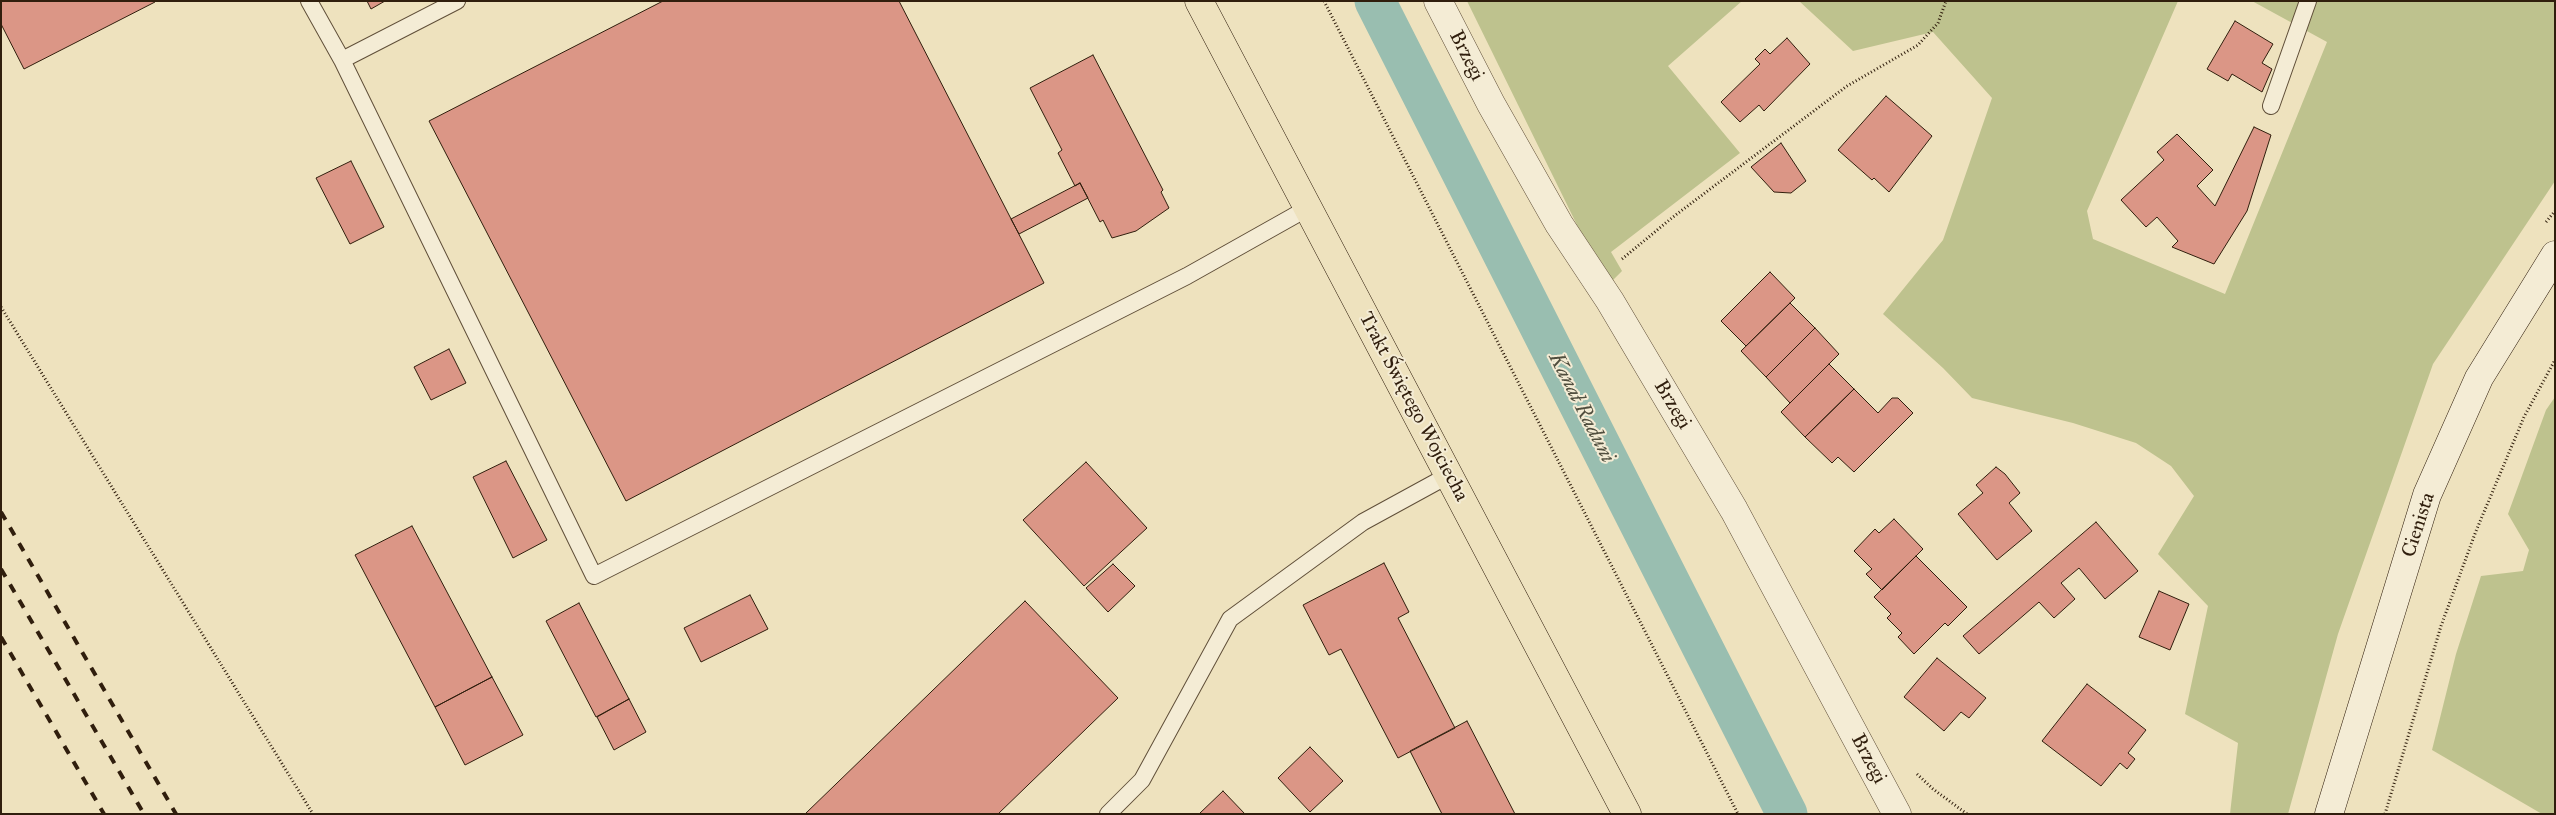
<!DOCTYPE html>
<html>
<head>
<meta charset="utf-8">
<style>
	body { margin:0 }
	#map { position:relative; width:2556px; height:815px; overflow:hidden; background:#eee2be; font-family:"IM FELL Great Primer",serif }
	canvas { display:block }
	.frame { position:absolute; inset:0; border:2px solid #301e0d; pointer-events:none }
</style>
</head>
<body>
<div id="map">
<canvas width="2556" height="815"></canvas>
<div class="frame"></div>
</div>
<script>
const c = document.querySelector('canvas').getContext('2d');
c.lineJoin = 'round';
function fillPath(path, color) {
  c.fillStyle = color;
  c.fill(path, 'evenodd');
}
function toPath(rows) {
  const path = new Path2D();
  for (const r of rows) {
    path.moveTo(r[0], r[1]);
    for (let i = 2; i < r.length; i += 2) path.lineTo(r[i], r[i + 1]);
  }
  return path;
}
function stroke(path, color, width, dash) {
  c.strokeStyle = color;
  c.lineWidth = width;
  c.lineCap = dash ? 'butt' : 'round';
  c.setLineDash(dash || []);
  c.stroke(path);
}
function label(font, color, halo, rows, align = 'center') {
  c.font = font + ' "IM FELL Great Primer",serif';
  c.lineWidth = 4;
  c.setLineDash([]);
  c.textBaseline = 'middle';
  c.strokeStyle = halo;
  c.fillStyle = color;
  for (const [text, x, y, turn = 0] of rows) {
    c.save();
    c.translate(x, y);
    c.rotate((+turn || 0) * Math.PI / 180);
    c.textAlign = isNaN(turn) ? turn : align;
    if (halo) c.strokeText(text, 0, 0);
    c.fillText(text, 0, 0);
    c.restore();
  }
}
fillPath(toPath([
	[1467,1,1742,1,1668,66,1740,153,1611,252,1622,271,1613,280,1578,227],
	[1799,1,2178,1,2087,211,2093,239,2225,294,2327,42,2252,1,2555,1,2555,181,2433,364,2338,634,2288,814,2230,814,2238,743,2185,714,2208,606,2158,554,2194,496,2171,466,2136,443,2073,423,1972,398,1943,368,1883,314,1943,240,1992,98,1933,32,1853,51],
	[2555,397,2555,814,2542,814,2432,750,2456,654,2481,576,2523,571,2529,550,2508,514,2546,410]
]), '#bec28e');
stroke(toPath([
	[1375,1,1787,814]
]), '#99beb0', 41);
const building = toPath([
	[1,1,154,1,155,2,24,69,1,24,1,1],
	[367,1,385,1,371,9,367,1],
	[663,1,899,1,1044,283,626,501,429,121,663,1],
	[2235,21,2273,44,2262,63,2272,69,2262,92,2232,74,2228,81,2207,69,2235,21],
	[1787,38,1810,64,1764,111,1759,105,1740,122,1721,102,1760,64,1755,59,1765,49,1770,54,1787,38],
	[1093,55,1163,190,1161,192,1169,208,1136,231,1112,238,1103,220,1100,222,1080,183,1075,186,1058,153,1062,150,1030,88,1093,55],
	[1886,96,1932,136,1889,192,1874,178,1872,180,1838,150,1886,96],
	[2254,127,2271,135,2247,211,2214,264,2172,247,2178,241,2157,217,2146,227,2121,200,2164,160,2157,152,2177,134,2213,170,2197,186,2215,206,2254,127],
	[1781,143,1806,181,1791,193,1774,192,1751,167,1781,143],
	[351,161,384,227,350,244,316,178,351,161],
	[1080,183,1088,198,1019,234,1011,219,1080,183],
	[1770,272,1795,298,1746,346,1721,321,1770,272],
	[1790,303,1815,328,1766,377,1741,351,1790,303],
	[1815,328,1839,354,1790,403,1766,377,1815,328],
	[449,349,466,383,431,400,414,367,449,349],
	[1829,364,1854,389,1805,437,1781,412,1829,364],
	[1854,389,1878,413,1892,398,1898,398,1913,413,1854,472,1838,457,1832,463,1805,437,1854,389],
	[506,461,547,540,513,558,473,477,506,461],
	[1086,462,1147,528,1084,586,1023,520,1086,462],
	[1996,467,2005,474,2020,493,2009,503,2032,531,1997,560,1958,514,1983,493,1976,485,1996,467],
	[1894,519,1923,549,1882,590,1866,574,1872,569,1854,551,1875,529,1879,533,1894,519],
	[2096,522,2138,571,2105,599,2079,568,2061,583,2075,599,2054,618,2039,602,1979,654,1963,636,2096,522],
	[412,526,492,677,435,707,355,555,412,526],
	[1916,556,1967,607,1948,626,1945,623,1914,654,1898,637,1902,633,1887,618,1891,614,1874,597,1916,556],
	[1384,563,1409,612,1398,618,1455,728,1398,758,1341,649,1329,655,1303,605,1384,563],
	[1113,564,1135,586,1108,612,1086,588,1113,564],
	[2159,591,2189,604,2170,650,2139,637,2159,591],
	[750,595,768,629,701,662,684,628,750,595],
	[1025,601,1118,698,998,814,805,814,1025,601],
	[579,603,629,699,596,717,546,621,579,603],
	[1937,658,1986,698,1969,718,1961,712,1944,731,1904,697,1937,658],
	[492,677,523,735,465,765,435,707,492,677],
	[2087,684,2146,730,2128,753,2135,759,2127,769,2120,763,2101,786,2042,741,2087,684],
	[629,699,646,732,614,750,597,717,629,699],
	[1467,721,1515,814,1442,814,1410,751,1467,721],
	[1310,747,1343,781,1310,812,1278,778,1310,747],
	[1223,791,1245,814,1199,814,1223,791]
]);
fillPath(building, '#db9686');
stroke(building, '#301e0d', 1);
const lane = toPath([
	[309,1,342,60,594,576,1187,276,1308,208],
	[342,60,457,1],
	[2271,106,2308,1],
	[1108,814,1142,780,1230,619,1363,522,1449,475]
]);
const street = toPath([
	[1438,1,1491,104,1559,224,1610,301,1734,510,1897,814]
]);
const secondary = toPath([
	[2329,814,2427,495,2479,378,2555,255]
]);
const primary = toPath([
	[1199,1,1627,814]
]);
stroke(lane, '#604f39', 18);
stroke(street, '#604f39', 29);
stroke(secondary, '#301e0d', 29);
stroke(primary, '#301e0d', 29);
stroke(toPath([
	[1324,1,1738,814],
	[2546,222,2555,211],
	[1622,259,1673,217,1847,86,1918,45,1938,23,1946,1],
	[1,307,313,814],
	[1917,774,1933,789,1967,814],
	[2385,814,2441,626,2476,531,2524,417,2555,360]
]), '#301e0d', 3, [1, 2.5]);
stroke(lane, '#f4ecd5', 16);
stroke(street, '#f4ecd5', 28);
stroke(secondary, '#f4ecd5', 28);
stroke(primary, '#eee2be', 28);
stroke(toPath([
	[1,512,176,814],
	[1,569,144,814],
	[1,637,104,814]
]), '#301e0d', 4, [9, 9]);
label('20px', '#301e0d', '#f4ecd5', [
	["Brzegi",1466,56,63],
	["Brzegi",1672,405,59],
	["Trakt Świętego Wojciecha",1413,407,62],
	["Cienista",2419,525,-72],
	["Brzegi",1868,759,62]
]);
label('italic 21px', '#504e3e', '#f4ecd5', [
	["Kanał Raduni",1581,408,63]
]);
</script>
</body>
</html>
